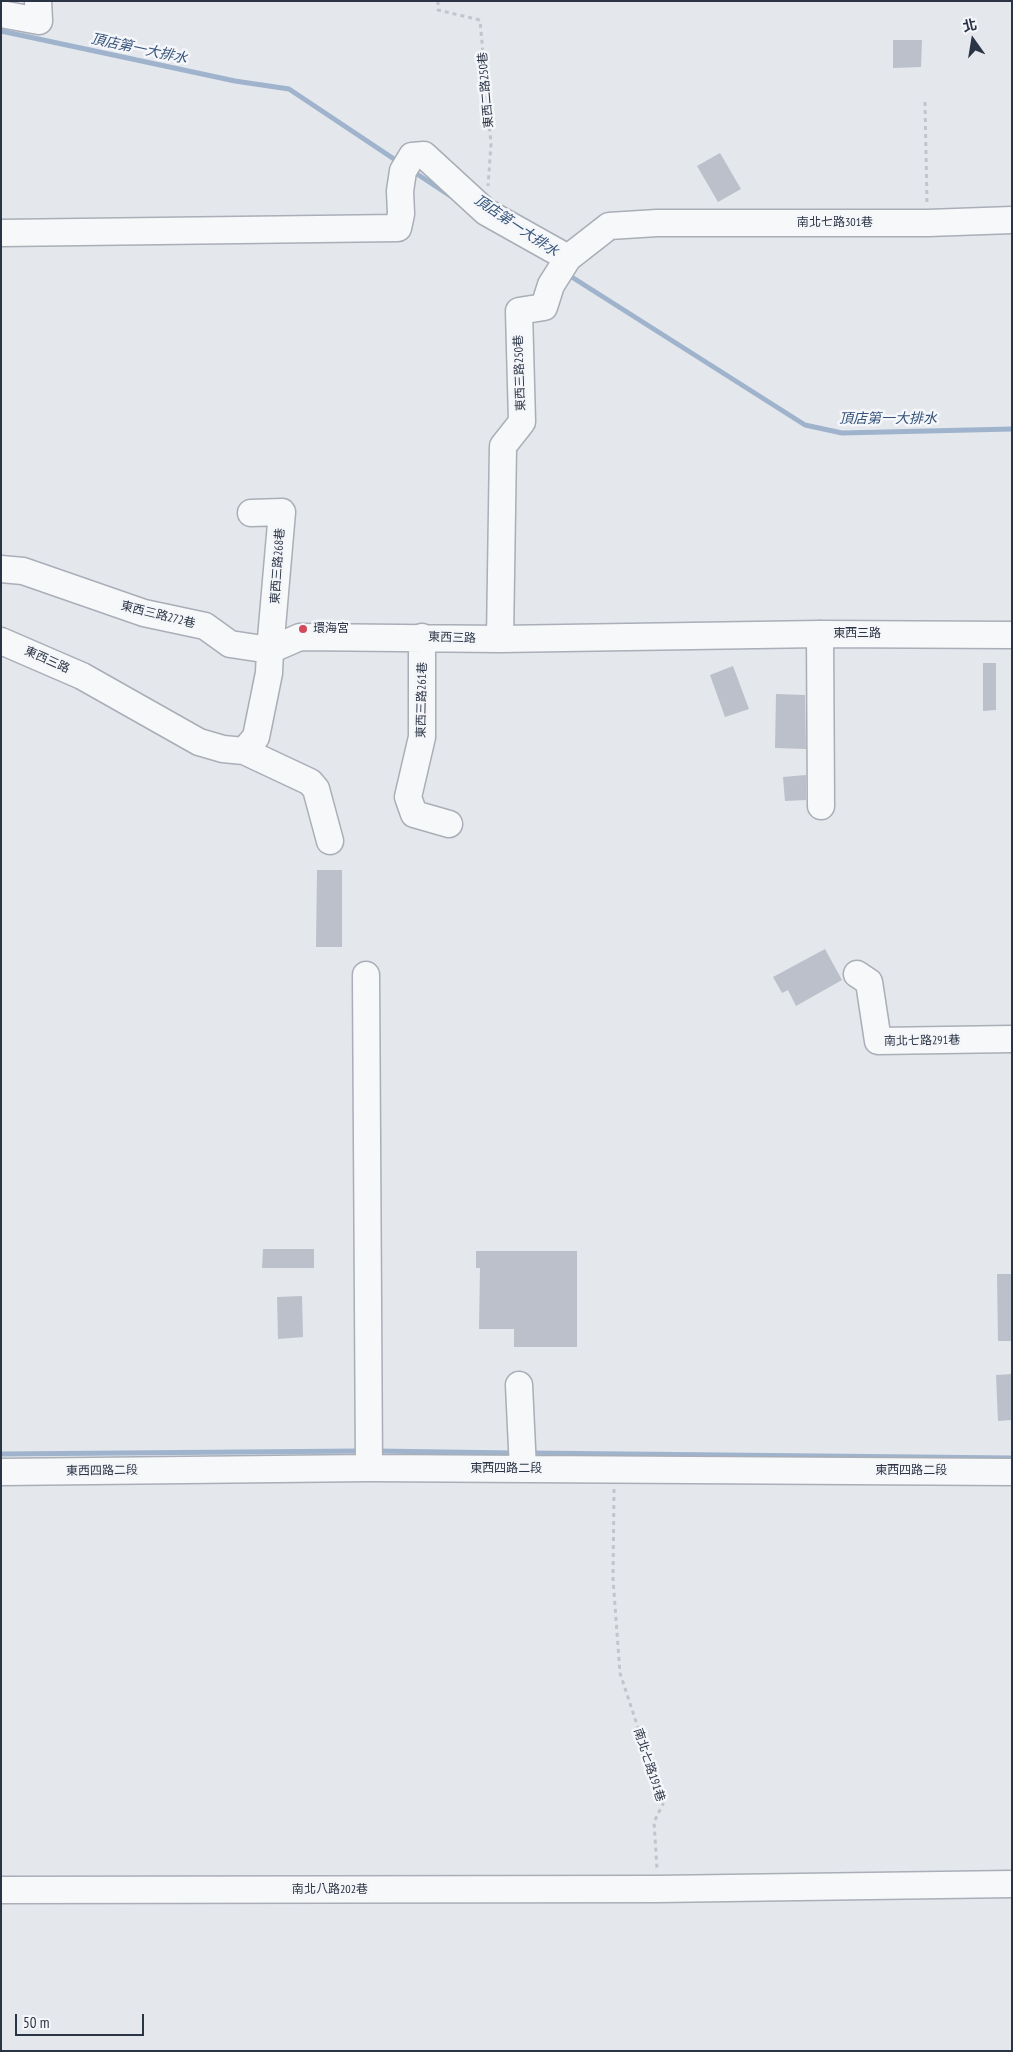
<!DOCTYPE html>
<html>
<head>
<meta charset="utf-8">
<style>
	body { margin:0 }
	#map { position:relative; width:1013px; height:2052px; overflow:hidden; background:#e4e7ec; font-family:"PT Sans Narrow","Noto Sans TC",sans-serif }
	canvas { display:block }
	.frame { position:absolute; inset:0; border:2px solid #2b3445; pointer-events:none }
	.north { position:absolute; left:948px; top:15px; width:50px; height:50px; -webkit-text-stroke:4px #f4f6f9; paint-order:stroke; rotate:347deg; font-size:14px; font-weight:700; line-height:20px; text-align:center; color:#2b3445 }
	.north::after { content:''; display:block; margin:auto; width:18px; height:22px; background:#2b3445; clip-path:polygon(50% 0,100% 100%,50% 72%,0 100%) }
	.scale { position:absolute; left:15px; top:2014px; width:129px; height:22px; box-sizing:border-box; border:2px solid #2b3445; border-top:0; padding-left:6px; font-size:15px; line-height:18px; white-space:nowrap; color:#2b3445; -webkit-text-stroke:4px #f4f6f9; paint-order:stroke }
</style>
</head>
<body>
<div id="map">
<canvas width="1013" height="2052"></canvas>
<div class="frame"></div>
<div class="north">北</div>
<div class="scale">50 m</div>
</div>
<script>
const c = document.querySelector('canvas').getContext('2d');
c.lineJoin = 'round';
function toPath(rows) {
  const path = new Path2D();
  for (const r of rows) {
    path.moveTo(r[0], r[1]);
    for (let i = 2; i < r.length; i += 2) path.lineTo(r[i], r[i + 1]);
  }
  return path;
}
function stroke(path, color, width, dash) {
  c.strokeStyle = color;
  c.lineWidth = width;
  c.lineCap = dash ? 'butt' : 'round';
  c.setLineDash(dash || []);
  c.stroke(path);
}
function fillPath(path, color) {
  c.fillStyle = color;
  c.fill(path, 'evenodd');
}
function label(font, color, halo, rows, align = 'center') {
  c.font = font + ' "PT Sans Narrow","Noto Sans TC",sans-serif';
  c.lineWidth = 5;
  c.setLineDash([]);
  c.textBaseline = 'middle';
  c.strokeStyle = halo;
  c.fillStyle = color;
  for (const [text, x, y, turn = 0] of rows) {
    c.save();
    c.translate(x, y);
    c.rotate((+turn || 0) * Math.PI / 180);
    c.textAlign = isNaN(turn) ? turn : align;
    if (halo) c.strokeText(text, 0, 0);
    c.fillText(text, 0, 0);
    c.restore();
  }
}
stroke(toPath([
	[1,31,235,81,289,89,400,163],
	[411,170,452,197],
	[567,274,805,425,842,433,1012,429],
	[377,1451,514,1453],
	[530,1453,1012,1458],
	[1,1454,361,1451]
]), '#9fb4cc', 5);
fillPath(toPath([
	[893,40,922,40,921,67,893,68],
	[720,153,741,189,718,202,697,166],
	[983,663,996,663,996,710,983,711],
	[733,666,749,709,725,717,710,675],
	[776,694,805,695,806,749,775,748],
	[806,775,806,800,785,801,783,777],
	[317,870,342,870,342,947,316,947],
	[825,949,842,980,796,1006,788,990,782,993,773,977],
	[263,1249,314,1249,314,1268,262,1268],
	[476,1251,577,1251,577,1347,514,1347,514,1329,479,1329,480,1268,476,1268],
	[997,1274,1012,1274,1012,1341,998,1341],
	[302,1296,303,1337,278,1339,277,1297],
	[1012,1374,1012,1420,998,1421,996,1375]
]), '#bbc0ca');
const minor = toPath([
	[1,14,39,21,38,1],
	[1,233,398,228,401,214,400,191,403,171,412,156,424,155,486,212,568,258],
	[1,569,23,571,144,613,205,626,230,644,270,650,282,512,251,513],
	[820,634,821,806],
	[422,637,422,737,408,797,414,814,449,824],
	[500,639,503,446,522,422,519,311,544,307,551,285,568,258,609,226,657,223,928,223,1012,220],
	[1,641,82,676,199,742,223,749,244,751,256,737,269,673,270,650,300,637,500,639,820,634,1012,635],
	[244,751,310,782,316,789,330,841],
	[857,974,869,982,878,1041,1012,1039],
	[366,975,369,1468],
	[519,1385,523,1469],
	[1,1472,369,1468,1012,1472],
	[1,1890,658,1889,1012,1884]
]);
stroke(minor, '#a9aeb7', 29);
stroke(toPath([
	[438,1,438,10,480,20,491,144,488,186],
	[925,102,927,203],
	[614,1489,613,1579,620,1673,663,1804,654,1822,657,1869]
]), '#c2c5cb', 3, [4, 4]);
stroke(minor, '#f7f8fa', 26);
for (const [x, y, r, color] of [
	[303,629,5,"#d1495b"]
]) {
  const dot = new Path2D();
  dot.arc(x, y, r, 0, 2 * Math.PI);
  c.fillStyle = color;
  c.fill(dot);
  stroke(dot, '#f4f6f9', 2);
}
label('12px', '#2b3445', '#f4f6f9', [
	["東西二路250巷",486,90,-95],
	["南北七路301巷",835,223],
	["東西三路250巷",520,373,-92],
	["東西三路268巷",278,566,-86],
	["東西三路272巷",158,615,14],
	["東西三路",857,634],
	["東西三路",452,638,2],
	["東西三路",47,660,24],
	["東西三路261巷",422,700,-89],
	["南北七路291巷",922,1041,-1],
	["東西四路二段",506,1469],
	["東西四路二段",102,1471,-1],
	["東西四路二段",911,1471],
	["南北七路191巷",649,1765,72],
	["南北八路202巷",330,1890]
]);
label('12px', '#2b3445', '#f4f6f9', [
	["環海宮",313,629]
], 'left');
label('italic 14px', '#34527a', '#f4f6f9', [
	["頂店第一大排水",139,49,12],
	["頂店第一大排水",516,226,34],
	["頂店第一大排水",888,419]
]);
</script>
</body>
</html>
